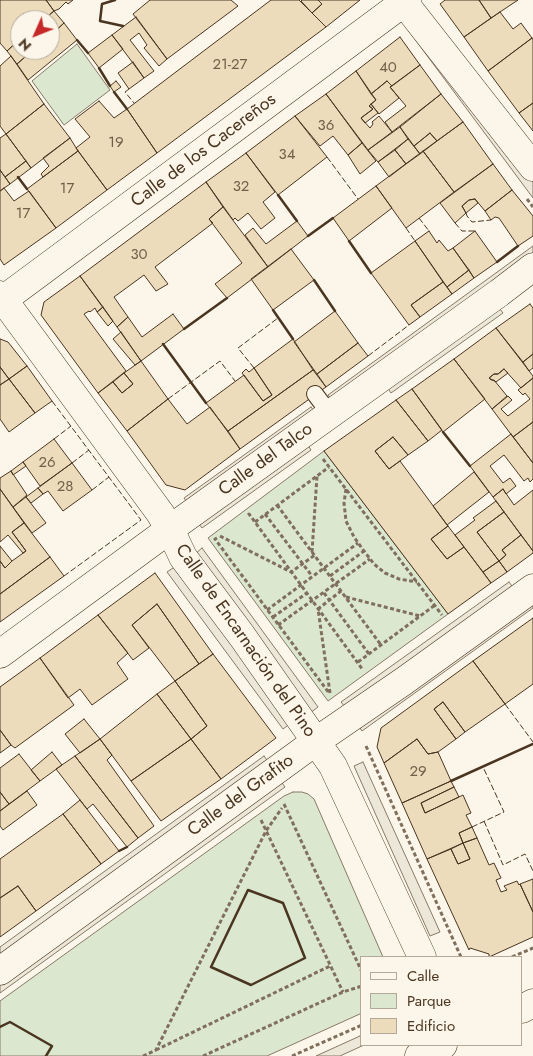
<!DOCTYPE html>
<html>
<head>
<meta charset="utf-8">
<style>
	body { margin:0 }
	#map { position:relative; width:533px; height:1056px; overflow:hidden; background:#fbf6e9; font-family:Jost,sans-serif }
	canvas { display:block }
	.legend { position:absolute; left:360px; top:956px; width:162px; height:90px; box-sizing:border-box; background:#fbf6e9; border:1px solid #b4a999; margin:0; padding:6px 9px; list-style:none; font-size:15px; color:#4a3520 }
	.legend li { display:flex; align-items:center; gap:10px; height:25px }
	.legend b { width:25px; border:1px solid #b4a999 }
	.north { position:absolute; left:10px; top:10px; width:50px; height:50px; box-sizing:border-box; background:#fbf6e9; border:1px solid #b4a999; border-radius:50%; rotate:226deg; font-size:14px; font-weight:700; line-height:20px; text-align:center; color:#4a3520 }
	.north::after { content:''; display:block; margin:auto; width:18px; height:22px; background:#c62828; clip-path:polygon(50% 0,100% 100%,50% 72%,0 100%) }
</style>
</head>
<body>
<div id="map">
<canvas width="533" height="1056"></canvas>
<ul class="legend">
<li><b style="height:6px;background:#fbf6e9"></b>Calle</li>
<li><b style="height:14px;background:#dce7d0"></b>Parque</li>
<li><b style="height:14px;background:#ecdcbc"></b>Edificio</li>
</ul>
<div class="north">N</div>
</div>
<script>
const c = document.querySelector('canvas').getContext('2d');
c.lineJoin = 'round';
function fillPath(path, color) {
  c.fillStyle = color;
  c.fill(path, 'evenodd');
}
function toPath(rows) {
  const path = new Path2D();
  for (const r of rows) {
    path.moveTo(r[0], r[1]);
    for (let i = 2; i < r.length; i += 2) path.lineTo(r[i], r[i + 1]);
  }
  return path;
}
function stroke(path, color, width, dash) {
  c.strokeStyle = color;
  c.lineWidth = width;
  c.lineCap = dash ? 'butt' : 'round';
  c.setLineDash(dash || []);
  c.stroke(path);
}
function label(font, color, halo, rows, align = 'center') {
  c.font = font + ' Jost,sans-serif';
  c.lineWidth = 4;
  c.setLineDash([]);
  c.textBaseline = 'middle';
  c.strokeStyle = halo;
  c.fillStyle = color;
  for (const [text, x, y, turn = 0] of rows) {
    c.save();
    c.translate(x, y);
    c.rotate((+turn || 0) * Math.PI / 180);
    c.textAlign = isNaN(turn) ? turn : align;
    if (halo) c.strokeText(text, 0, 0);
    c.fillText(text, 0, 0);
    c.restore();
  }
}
const green = toPath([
	[77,44,110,90,64,125,32,81,77,44],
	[324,451,448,614,328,701,208,538,324,451],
	[293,792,302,792,308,794,314,799,383,957,362,957,362,1013,267,1056,0,1056,0,1001,284,796,293,792]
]);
fillPath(green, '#dce7d0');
stroke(green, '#887966', 1);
const parking = toPath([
	[416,25,533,180,533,198,408,30,416,25],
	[533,246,533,259,334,403,328,395,533,246],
	[497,305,503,313,391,393,385,384,497,305],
	[311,407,317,415,190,507,184,498,311,407],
	[305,441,311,450,202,528,195,519,305,441],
	[202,548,318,707,310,713,194,555,202,548],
	[176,566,291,723,283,729,167,572,176,566],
	[509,582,515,590,348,711,341,702,509,582],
	[533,595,533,608,362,731,356,722,533,595],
	[264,756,270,764,0,959,0,947,264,756],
	[363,762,440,932,430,936,354,766,363,762],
	[279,779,285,787,0,993,0,981,279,779],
	[360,1036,362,1040,362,1045,364,1045,340,1056,316,1056,360,1036]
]);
fillPath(parking, '#ede7d9');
stroke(parking, '#887966', 1);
const building = toPath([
	[0,0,46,0,54,11,43,20,20,20,20,39,7,51,0,43,0,0],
	[46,0,73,0,68,4,66,2,59,9,54,11,46,0],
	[150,0,231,0,238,6,167,59,133,14,150,0],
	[271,0,299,0,326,27,157,153,127,109,271,0],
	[302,0,318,0,322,4,312,13,301,1,302,0],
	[318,0,360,0,326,27,312,13,322,4,318,0],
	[445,0,479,0,491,18,464,37,440,4,445,0],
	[479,0,518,0,491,18,479,0],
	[54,11,64,23,50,36,50,20,43,20,54,11],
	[500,12,513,29,521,23,532,38,488,71,464,37,500,12],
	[136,17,167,59,159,66,144,48,147,45,139,33,130,40,154,71,144,78,112,35,136,17],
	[64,23,77,40,28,80,17,64,33,50,50,50,50,36,64,23],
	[112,35,123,49,99,68,88,53,112,35],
	[400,37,420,65,392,86,387,81,371,94,356,71,400,37],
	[532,38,533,40,533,103,519,113,488,71,532,38],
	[20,39,20,50,33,50,17,64,7,51,20,39],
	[11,56,44,104,6,134,0,126,0,66,11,56],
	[133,62,144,78,129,89,118,73,133,62],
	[420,65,441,94,392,132,385,122,406,106,390,87,420,65],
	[356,71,376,100,369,106,373,109,361,118,370,128,373,124,372,122,379,116,392,132,368,150,326,94,356,71],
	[116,81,121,87,114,92,110,86,116,81],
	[387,81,392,86,390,87,399,98,379,114,371,104,376,100,371,94,387,81],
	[326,94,362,143,348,155,333,136,320,146,295,116,326,94],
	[441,94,463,122,437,141,430,133,414,146,400,127,441,94],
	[99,101,114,118,127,109,157,153,107,190,76,148,90,137,75,119,99,101],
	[533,103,533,131,519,113,533,103],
	[44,104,70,138,31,168,6,134,44,104],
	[371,104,378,113,365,123,361,118,373,109,369,106,371,104],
	[295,116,327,157,278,195,246,153,295,116],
	[463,122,493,164,454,192,423,151,463,122],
	[400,127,408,139,378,162,368,150,400,127],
	[430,133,437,141,420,154,414,146,430,133],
	[6,134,26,161,5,177,0,170,0,138,6,134],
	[70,138,78,151,43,177,41,174,49,166,43,158,70,138],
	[408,139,420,154,406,164,395,150,408,139],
	[362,143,376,161,360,174,348,155,362,143],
	[395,150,406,164,389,177,378,162,395,150],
	[78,151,107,190,56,228,27,189,78,151],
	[423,151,454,192,406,228,376,186,423,151],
	[246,153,275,192,263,202,275,218,261,229,248,213,238,221,235,218,233,220,206,182,246,153],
	[26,161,31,168,10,184,5,177,26,161],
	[493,164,512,190,485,211,475,199,469,200,462,206,466,213,455,223,440,203,493,164],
	[0,170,10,184,0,191,0,170],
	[206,182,223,207,209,219,213,223,155,267,168,284,156,291,144,275,114,297,128,317,117,327,80,276,206,182],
	[376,186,392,208,349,241,333,218,376,186],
	[4,188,14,201,29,191,56,228,4,265,0,259,0,191,4,188],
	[512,190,533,216,533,236,518,246,499,218,495,217,491,220,485,211,512,190],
	[475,199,478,203,466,213,462,206,469,200,475,199],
	[223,207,268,267,227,298,215,284,242,263,209,219,223,207],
	[297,221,308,236,268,267,245,235,253,228,266,244,297,221],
	[429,231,437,243,439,240,448,251,453,248,469,270,447,287,415,241,429,231],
	[475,231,497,262,474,278,453,248,475,231],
	[415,241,443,282,411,305,420,317,409,325,371,273,415,241],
	[291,249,314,280,273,310,251,279,291,249],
	[469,270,474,278,452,294,447,287,469,270],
	[80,276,103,307,97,312,95,308,90,312,89,311,84,314,126,371,98,393,41,315,44,302,80,276],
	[443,282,452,294,420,317,411,305,443,282],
	[530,304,533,308,533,354,523,362,496,328,530,304],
	[103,307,113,321,108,326,97,312,103,307],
	[335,311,358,343,317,374,294,342,335,311],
	[173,314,184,329,141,361,117,327,128,317,142,337,173,314],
	[496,328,533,376,533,378,521,388,504,369,498,374,494,374,489,378,491,380,494,380,507,396,492,409,454,359,496,328],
	[121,332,141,361,135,365,113,339,121,332],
	[0,339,8,342,27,366,9,379,0,367,0,339],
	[293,339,313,370,228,431,206,403,244,375,263,401,272,395,254,368,293,339],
	[358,343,368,356,326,387,317,374,358,343],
	[533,354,533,368,529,371,523,362,533,354],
	[454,359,485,399,443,432,412,389,454,359],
	[141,361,168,399,127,431,98,393,113,382,122,393,133,384,124,373,141,361],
	[27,366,52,401,35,413,9,379,27,366],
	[0,367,9,379,0,385,0,367],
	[254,368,272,395,263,401,242,373,246,369,249,372,254,368],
	[504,369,508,373,496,382,489,378,494,374,498,374,504,369],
	[313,370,326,387,240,449,228,431,313,370],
	[124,373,133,384,122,393,113,382,124,373],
	[533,378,533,422,513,437,492,409,508,396,512,400,501,409,508,416,530,399,525,393,523,395,518,390,533,378],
	[9,379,35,413,9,432,0,419,0,385,9,379],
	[412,389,442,430,428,441,396,400,412,389],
	[168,399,187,424,210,407,240,449,185,490,166,485,127,431,168,399],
	[396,400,428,441,408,455,393,437,375,451,389,469,400,461,448,526,431,539,447,559,464,547,491,583,448,614,324,451,396,400],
	[533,422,533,463,513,437,533,422],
	[511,434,533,463,533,479,530,482,528,478,524,481,504,455,490,466,503,483,510,478,516,486,506,494,503,489,493,497,470,466,511,434],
	[393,437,408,455,389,469,375,451,393,437],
	[54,439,72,463,40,486,23,462,54,439],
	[23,462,26,466,13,475,11,471,23,462],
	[72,463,92,490,63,511,48,491,43,494,38,488,72,463],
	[11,471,27,495,13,507,0,489,0,478,11,471],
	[474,472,489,492,447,525,433,506,474,472],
	[38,488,43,494,31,503,26,497,38,488],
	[0,489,24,523,12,532,26,551,23,553,8,535,0,542,0,489],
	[503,489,514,505,533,490,533,551,493,497,503,489],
	[26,497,46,523,32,533,13,507,26,497],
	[496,501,504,512,477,532,499,561,483,572,455,535,475,520,473,518,496,501],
	[504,512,521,535,502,550,506,555,499,561,477,532,504,512],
	[24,523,50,557,0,594,0,561,5,568,12,561,26,551,12,532,24,523],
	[448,526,464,547,447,559,431,539,448,526],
	[521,535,533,551,533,553,507,572,499,561,506,555,502,550,521,535],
	[0,546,12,561,5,568,0,561,0,546],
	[50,557,64,576,0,622,0,594,50,557],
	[499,561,507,572,491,583,483,572,499,561],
	[155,573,213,654,199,664,157,604,132,625,149,648,133,660,98,615,155,573],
	[157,604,199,664,175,681,132,625,157,604],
	[98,615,128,653,117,663,128,679,92,705,80,689,68,698,40,658,98,615],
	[533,618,533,684,505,704,473,661,533,618],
	[213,654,276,738,221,779,191,739,207,726,175,681,213,654],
	[40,658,74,705,15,748,11,745,0,730,0,687,40,658],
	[473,661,505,704,465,732,443,702,434,709,456,739,438,752,428,754,417,739,384,763,377,747,381,728,473,661],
	[175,681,207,726,191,739,157,694,175,681],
	[157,694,191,739,131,781,100,739,157,694],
	[443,702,465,732,456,739,434,709,443,702],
	[84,719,100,739,80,753,65,734,84,719],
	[0,730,11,745,0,753,0,730],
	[100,739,112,755,107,760,154,826,138,838,75,756,100,739],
	[191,739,221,779,161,821,131,781,191,739],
	[417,739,428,754,438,752,451,781,402,803,384,763,417,739],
	[52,752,62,765,40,781,31,770,52,752],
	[19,754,40,781,9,804,0,792,0,768,19,754],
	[75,756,138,838,127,847,93,804,87,809,56,769,75,756],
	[451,781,454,787,421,803,425,813,463,795,471,813,466,815,472,827,459,833,463,843,427,859,402,803,451,781],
	[454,787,459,797,425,813,421,803,454,787],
	[27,791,37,805,3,830,0,826,0,811,27,791],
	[0,792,9,804,0,811,0,792],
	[80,800,119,851,101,864,63,814,80,800],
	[63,814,101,864,36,911,18,886,0,898,0,859,63,814],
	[472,827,477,838,463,843,459,833,472,827],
	[477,838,489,865,494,863,501,878,496,880,501,892,507,890,504,886,517,881,519,885,520,884,533,912,533,937,489,957,489,954,470,948,469,950,427,859,451,849,458,864,470,859,463,843,477,838],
	[463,843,470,859,458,864,451,849,463,843],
	[533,879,533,912,520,884,533,879],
	[18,886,36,911,0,937,0,898,18,886]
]);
fillPath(building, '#ecdcbc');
stroke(building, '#4a3520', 1);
const lane = toPath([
	[315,394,330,414]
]);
const street = toPath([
	[402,0,533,167],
	[0,295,160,513,170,529,183,557,242,636,333,766,422,957],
	[0,302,407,0],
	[0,654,170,529,499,293,533,267],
	[0,971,315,742,404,681,533,588]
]);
const secondary = toPath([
	[522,1009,533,1003],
	[419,1056,443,1045]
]);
stroke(lane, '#4a3520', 18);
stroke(street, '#4a3520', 29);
stroke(secondary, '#4a3520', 29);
stroke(toPath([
	[527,199,533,207],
	[323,459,442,615],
	[346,489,344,503,346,521,354,537,364,551,374,564,385,573,399,579,417,582],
	[277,505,381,645],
	[265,514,312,576],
	[248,515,249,514,255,522,363,670],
	[255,522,329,467],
	[220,536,291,572,315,555],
	[217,538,215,539,329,693],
	[312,552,317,476],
	[330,576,364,551],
	[324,593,369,654],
	[346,597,420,616],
	[267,610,358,543],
	[273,617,307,593],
	[278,625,370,559],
	[358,662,435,605],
	[330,693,318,609,341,591],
	[366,746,461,957],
	[284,804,362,972],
	[261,820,343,992],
	[512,957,533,948],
	[156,1050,330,966],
	[143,1056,156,1050,266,831,282,808],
	[203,1056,343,992,362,986],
	[292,1056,362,1025]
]), '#7f6f5c', 3, [4, 2.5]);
stroke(lane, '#fbf6e9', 16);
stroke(street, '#fbf6e9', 28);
stroke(secondary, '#fbf6e9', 28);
stroke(toPath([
	[129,89,125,92,134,103],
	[327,157,358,199],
	[466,213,467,216,472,222,491,220],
	[419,218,429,231],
	[455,223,462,231,475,231],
	[406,228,415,241],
	[368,356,409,325],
	[254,368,238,348,278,318],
	[168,399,220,361,235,381],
	[52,401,141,520,64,576],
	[54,439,71,426],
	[72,463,89,450],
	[92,490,109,477],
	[505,704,533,742],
	[484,821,503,865,525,854,533,871],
	[472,827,504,812,483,767]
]), '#4a3520', 1, [6, 2.5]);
stroke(toPath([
	[115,0,102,4,100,21,123,26],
	[77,40,88,53],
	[99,68,110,86],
	[114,92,127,109],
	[18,177,27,189],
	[278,195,297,221],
	[308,236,333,218],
	[349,241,371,273],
	[497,262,518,246],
	[314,280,335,311],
	[273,310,293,339],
	[184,329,227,298],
	[163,344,206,403],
	[443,432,470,466],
	[451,781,533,744],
	[119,851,127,847],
	[248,890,283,903,305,958,251,985,211,967,248,890],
	[0,1027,10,1022,52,1046,46,1056]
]), '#4a3520', 2.5);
label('15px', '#725f47', null, [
	["21-27",230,65],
	["40",388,68],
	["36",326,126],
	["19",116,143],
	["34",287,155],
	["32",241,187],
	["17",67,189],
	["17",23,214],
	["30",139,255],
	["26",47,463],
	["28",65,487],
	["29",418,772]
]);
label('18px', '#4a3520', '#fbf6e9', [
	["Calle de los Cacereños",204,151,-37],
	["Calle del Talco",266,460,-36],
	["Calle de Encarnación del Pino",245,641,55],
	["Calle del Grafito",241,796,-36]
]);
</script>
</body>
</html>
